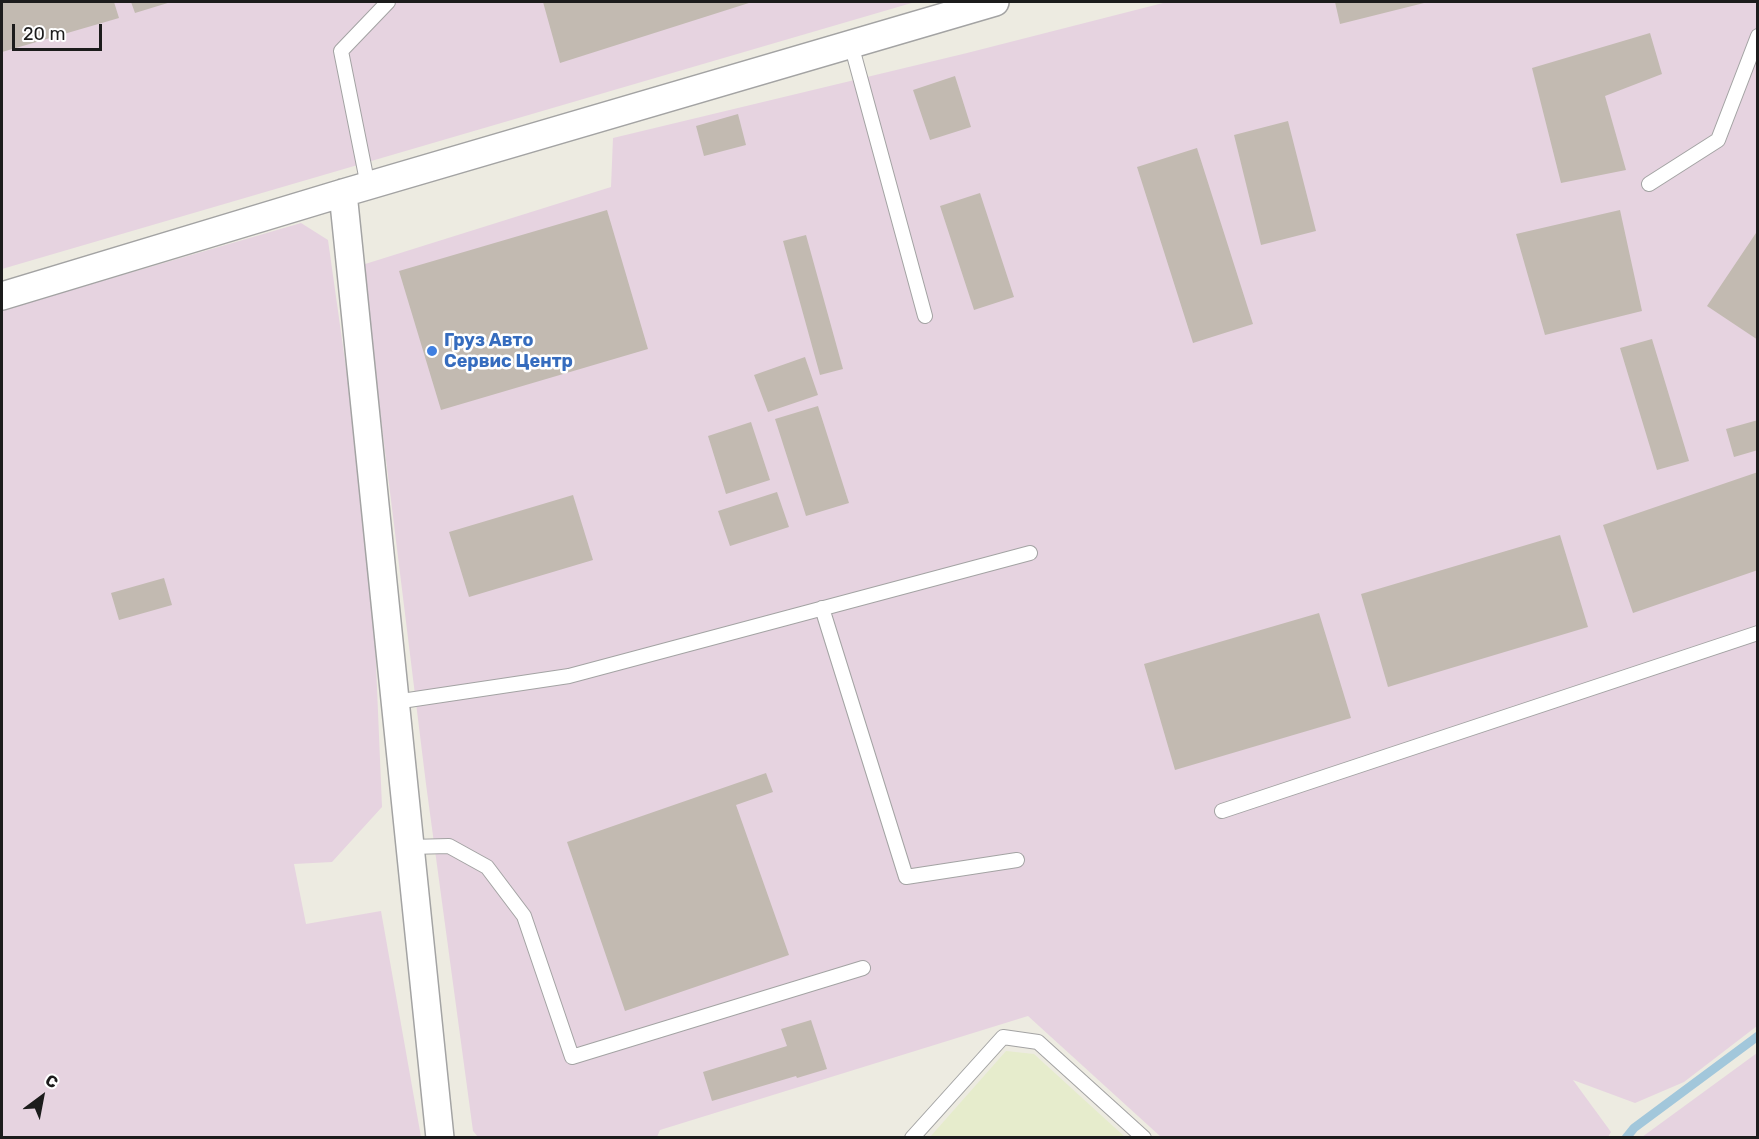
<!DOCTYPE html>
<html>
<head>
<meta charset="utf-8">
<style>
	body { margin:0 }
	#map { position:relative; width:1759px; height:1139px; overflow:hidden; background:#edebe1; font-family:Rubik,sans-serif }
	canvas { display:block }
	.frame { position:absolute; inset:0; border:3px solid #1c1c1c; pointer-events:none }
	.north { position:absolute; left:12px; top:1067px; width:60px; height:60px; -webkit-text-stroke:4px #fff; paint-order:stroke; rotate:32deg; font-size:16px; font-weight:700; line-height:24px; text-align:center; color:#1c1c1c }
	.north::after { content:''; display:block; margin:auto; width:21px; height:27px; background:#1c1c1c; clip-path:polygon(50% 0,100% 100%,50% 72%,0 100%) }
	.scale { position:absolute; left:12px; top:24px; width:90px; height:27px; box-sizing:border-box; border:3px solid #1c1c1c; border-top:0; padding-left:8px; font-size:18px; line-height:21px; white-space:nowrap; color:#1c1c1c; -webkit-text-stroke:4px #fff; paint-order:stroke }
</style>
</head>
<body>
<div id="map">
<canvas width="1759" height="1139"></canvas>
<div class="frame"></div>
<div class="north">С</div>
<div class="scale">20 m</div>
</div>
<script>
const c = document.querySelector('canvas').getContext('2d');
c.lineJoin = 'round';
function fillPath(path, color) {
  c.fillStyle = color;
  c.fill(path, 'evenodd');
}
function toPath(rows) {
  const path = new Path2D();
  for (const r of rows) {
    path.moveTo(r[0], r[1]);
    for (let i = 2; i < r.length; i += 2) path.lineTo(r[i], r[i + 1]);
  }
  return path;
}
function stroke(path, color, width, dash) {
  c.strokeStyle = color;
  c.lineWidth = width;
  c.lineCap = dash ? 'butt' : 'round';
  c.setLineDash(dash || []);
  c.stroke(path);
}
function label(font, color, halo, rows, align = 'center') {
  c.font = font + ' Rubik,sans-serif';
  c.lineWidth = 5;
  c.setLineDash([]);
  c.textBaseline = 'middle';
  c.strokeStyle = halo;
  c.fillStyle = color;
  for (const [text, x, y, turn = 0] of rows) {
    c.save();
    c.translate(x, y);
    c.rotate((+turn || 0) * Math.PI / 180);
    c.textAlign = isNaN(turn) ? turn : align;
    if (halo) c.strokeText(text, 0, 0);
    c.fillText(text, 0, 0);
    c.restore();
  }
}
fillPath(toPath([
	[2,2,915,2,2,269],
	[1167,2,1757,2,1757,1026,1684,1082,1635,1103,1573,1080,1611,1132,1608,1137,1161,1137,1028,1016,660,1130,657,1137,478,1137,473,1131,426,784,362,265,611,187,613,138,967,53],
	[301,223,328,240,371,545,382,807,332,862,294,864,306,924,381,911,421,1137,2,1138,2,310],
	[1757,1053,1757,1137,1642,1137]
]), '#e6d3e0');
fillPath(toPath([
	[1006,1051,1034,1054,1125,1137,930,1137]
]), '#e6eccc');
stroke(toPath([
	[1626,1138,1634,1128,1758,1036]
]), '#a2c7db', 9);
fillPath(toPath([
	[2,2,114,2,119,18,2,52],
	[131,2,171,2,135,13],
	[543,2,752,2,560,63],
	[1335,2,1428,2,1340,24],
	[1650,33,1662,74,1605,96,1626,170,1561,183,1532,68],
	[955,76,971,127,930,140,913,90],
	[738,114,746,145,704,156,696,126],
	[1288,121,1316,231,1261,245,1234,135],
	[1197,148,1253,324,1193,343,1137,167],
	[980,193,1014,297,974,310,940,206],
	[607,210,648,349,441,410,399,271],
	[1620,210,1642,311,1545,335,1516,234],
	[1758,230,1758,340,1707,306],
	[806,235,843,369,820,375,783,241],
	[1652,339,1689,461,1657,470,1620,348],
	[805,357,818,395,768,412,754,375],
	[818,406,849,503,806,516,775,419],
	[1758,420,1758,450,1734,457,1726,429],
	[751,422,770,480,726,494,708,436],
	[1758,472,1758,570,1633,613,1603,525],
	[777,492,789,527,730,546,718,511],
	[573,495,593,560,469,597,449,532],
	[1560,535,1588,627,1388,687,1361,594],
	[164,578,172,605,119,620,111,593],
	[1319,613,1351,718,1175,770,1144,664],
	[766,773,773,792,736,805,789,955,625,1011,567,842],
	[811,1020,827,1069,797,1078,796,1076,712,1101,703,1072,787,1046,781,1029]
]), '#c2bab1');
const service = toPath([
	[851,44,925,316],
	[1649,184,1718,140,1758,36],
	[368,186,341,51,388,2],
	[822,608,906,877,1017,860],
	[395,702,569,676,1030,553],
	[1222,811,1758,633],
	[410,847,449,846,487,867,524,916,572,1057,863,968],
	[912,1138,1003,1037,1038,1042,1144,1138]
]);
const minor = toPath([
	[343,193,440,1138],
	[2,296,343,193,995,2]
]);
stroke(service, '#a3a3a3', 16);
stroke(minor, '#a3a3a3', 30);
stroke(service, '#fff', 14);
stroke(minor, '#fff', 27);
for (const [x, y, r, color] of [
	[432,351,6,"#3f7fe0"]
]) {
  const dot = new Path2D();
  dot.arc(x, y, r, 0, 2 * Math.PI);
  c.fillStyle = color;
  c.fill(dot);
  stroke(dot, '#fff', 2);
}
label('bold 18px', '#366cbe', '#fff', [
	["Груз Авто",444,341],
	["Сервис Центр",444,362]
], 'left');
</script>
</body>
</html>
